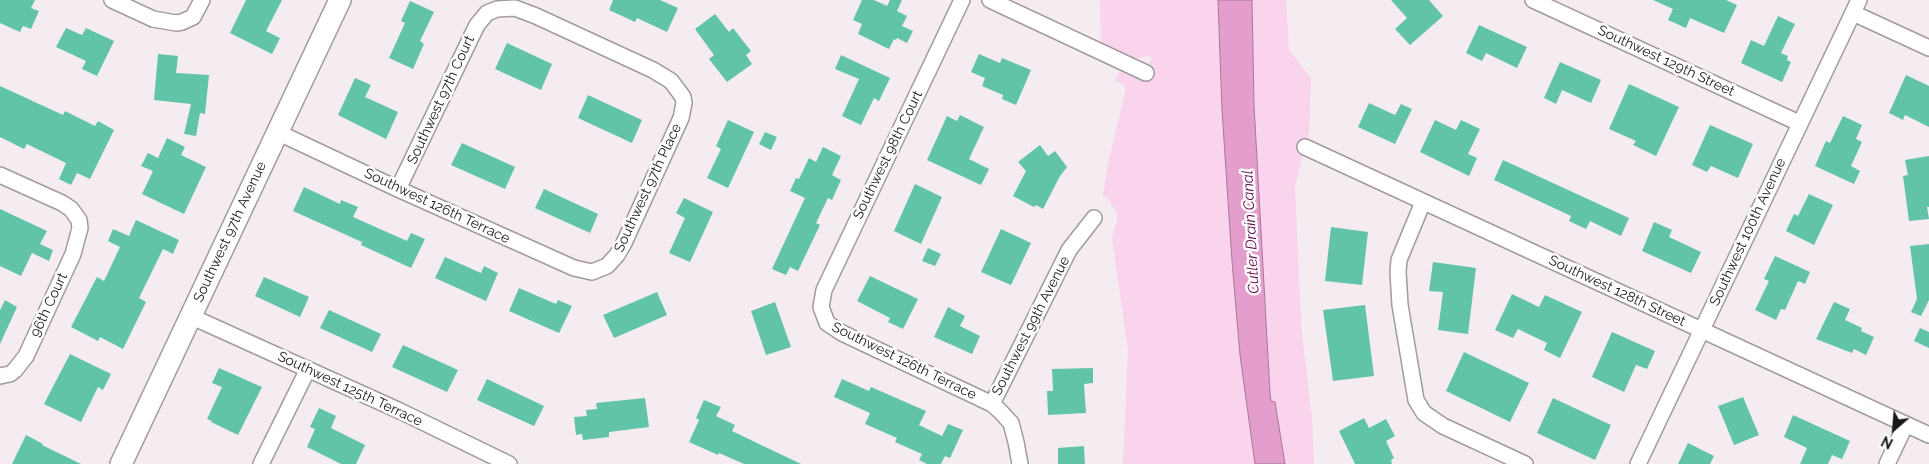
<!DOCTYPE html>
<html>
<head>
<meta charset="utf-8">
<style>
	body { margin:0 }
	#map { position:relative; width:1929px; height:464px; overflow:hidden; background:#f5ecf2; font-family:Raleway,sans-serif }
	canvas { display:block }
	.north { position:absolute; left:1869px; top:404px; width:50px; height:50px; -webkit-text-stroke:4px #fff; paint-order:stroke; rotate:207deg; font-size:14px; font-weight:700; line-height:20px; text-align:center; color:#1a1719 }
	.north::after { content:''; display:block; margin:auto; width:18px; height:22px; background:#1a1719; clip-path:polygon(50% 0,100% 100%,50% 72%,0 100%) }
</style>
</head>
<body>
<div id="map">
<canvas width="1929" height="464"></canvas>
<div class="north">N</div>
</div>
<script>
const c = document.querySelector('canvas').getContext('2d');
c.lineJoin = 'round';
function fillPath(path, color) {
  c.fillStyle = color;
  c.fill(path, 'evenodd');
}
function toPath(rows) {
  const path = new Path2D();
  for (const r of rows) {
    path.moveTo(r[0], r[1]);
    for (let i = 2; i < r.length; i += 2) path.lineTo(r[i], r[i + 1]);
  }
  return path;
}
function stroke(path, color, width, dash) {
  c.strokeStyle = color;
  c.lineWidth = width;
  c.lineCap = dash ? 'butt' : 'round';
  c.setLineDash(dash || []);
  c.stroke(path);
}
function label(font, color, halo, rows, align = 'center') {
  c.font = font + ' Raleway,sans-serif';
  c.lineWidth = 5;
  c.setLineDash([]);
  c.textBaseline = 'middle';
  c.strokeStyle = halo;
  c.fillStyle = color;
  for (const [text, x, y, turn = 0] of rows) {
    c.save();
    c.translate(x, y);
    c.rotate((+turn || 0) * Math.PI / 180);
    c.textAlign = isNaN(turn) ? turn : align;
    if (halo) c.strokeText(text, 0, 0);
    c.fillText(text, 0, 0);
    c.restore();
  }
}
fillPath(toPath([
	[1100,0,1218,0,1222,110,1232,261,1240,355,1255,464,1123,464,1128,350,1112,238,1117,221,1117,213,1108,199,1103,196,1107,168,1125,92,1125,85,1114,80,1121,70,1142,81,1152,58,1148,56,1136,59,1101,44],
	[1252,0,1286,0,1289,49,1311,79,1309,132,1295,185,1301,323,1312,419,1314,464,1285,464,1275,402,1271,402,1270,393,1254,105]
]), '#fad3ec');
const water = toPath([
	[1218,0,1252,0,1254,105,1270,393,1271,401,1275,402,1285,464,1255,464,1240,355,1232,261,1222,110,1218,0]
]);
fillPath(water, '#e49ecd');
stroke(water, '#a77697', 1);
fillPath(toPath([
	[0,0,35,0,31,8,39,11,31,29,23,26,20,32,0,23],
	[246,0,282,0,266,31,280,38,272,54,230,33],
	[613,0,660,0,678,8,667,32,637,18,635,22,609,10],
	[862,0,874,0,887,6,890,0,902,0,897,11,907,16,902,26,913,31,907,43,897,38,896,40,894,39,889,49,858,34,862,24,853,20],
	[1391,0,1429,0,1443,16,1410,45,1395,29,1407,18],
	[1653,0,1726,0,1737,5,1724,33,1690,18,1686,28,1668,20,1673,9],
	[410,1,434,12,420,41,424,44,413,69,389,58,405,23,401,21],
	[715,14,729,32,733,28,751,51,746,55,752,64,727,82,709,59,714,55,695,29],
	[1778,16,1795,24,1781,53,1788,56,1787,60,1791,62,1782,82,1741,63,1751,40,1764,46],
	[1479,25,1527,47,1517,68,1486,53,1482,61,1466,53],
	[66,28,82,35,86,28,114,41,97,76,82,69,86,61,56,47],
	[507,43,552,64,541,90,495,69],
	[158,54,178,56,176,73,209,75,205,114,200,113,196,136,184,134,191,104,154,100],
	[979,54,1000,63,1002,58,1031,70,1016,105,1002,99,1003,95,982,86,985,78,971,72],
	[841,55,890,78,879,101,874,98,861,125,842,116,859,79,835,69],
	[1560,62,1601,80,1591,103,1562,90,1556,104,1544,98],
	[1906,75,1929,86,1929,127,1905,115,1903,120,1889,113],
	[355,78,371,85,365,97,398,112,386,139,338,115],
	[1629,84,1679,107,1656,156,1633,145,1636,141,1609,129],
	[0,86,63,115,65,111,95,126,98,121,114,130,90,179,77,173,71,185,59,179,66,163,27,144,24,149,0,137],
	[588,95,642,120,632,143,578,118],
	[1369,103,1395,115,1401,104,1412,109,1395,144,1358,127],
	[960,115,984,127,969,159,989,169,981,185,927,160,947,116,957,121],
	[1843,116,1862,125,1856,139,1862,142,1851,166,1860,171,1854,184,1815,166,1826,141,1830,143],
	[728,120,754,132,728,188,707,178,721,149,716,146],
	[1435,120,1456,130,1461,120,1480,129,1468,154,1477,158,1469,176,1420,152],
	[1710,125,1753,144,1738,178,1711,166,1707,172,1692,165],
	[765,132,777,137,771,150,759,144],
	[167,138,185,147,181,155,206,167,184,214,142,194,153,171,141,166,148,153,158,158],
	[462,143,515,167,505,189,451,165],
	[1040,145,1048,156,1055,151,1067,167,1060,176,1043,209,1036,205,1034,207,1013,196,1026,171,1018,162],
	[823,147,841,156,832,175,841,180,832,200,828,198,816,223,820,225,798,271,790,267,786,275,772,269,805,198,790,191,796,178,799,179,809,158,816,162],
	[1929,156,1929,207,1927,207,1929,219,1909,221,1903,176,1908,175,1905,160],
	[1503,160,1629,218,1621,236,1590,221,1586,229,1569,221,1571,216,1494,180],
	[915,184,942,197,921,244,894,231],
	[304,187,340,204,341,200,358,207,353,217,407,241,411,233,425,239,411,268,361,245,362,242,293,211],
	[544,189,598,214,590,233,535,208],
	[1809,194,1833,205,1814,245,1786,231,1794,214,1798,216],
	[684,198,713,212,690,262,669,253,685,218,676,213],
	[0,209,47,231,40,244,53,250,49,261,32,253,21,276,0,266],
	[136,220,179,240,173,254,163,249,139,298,146,302,123,349,100,337,98,341,71,327,97,277,104,281,120,247,108,241,113,229,129,236],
	[1654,222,1672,230,1669,237,1701,252,1691,273,1642,251],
	[1331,227,1368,232,1362,285,1325,281],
	[1001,229,1031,243,1011,285,981,272],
	[1929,244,1929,300,1921,316,1911,312,1917,299,1910,246],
	[928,248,941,254,935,266,922,261],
	[1775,256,1810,272,1805,284,1798,281,1785,310,1781,309,1776,320,1755,310,1769,281,1764,279],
	[445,257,481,273,484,266,498,273,486,301,435,278],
	[1433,262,1476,268,1468,334,1438,330,1443,292,1429,291],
	[870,276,918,299,903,329,888,322,890,318,857,301],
	[264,277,309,297,300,317,255,296],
	[519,288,556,304,558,300,572,306,559,333,509,311],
	[657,292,667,315,614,338,603,315],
	[1512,294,1539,307,1545,295,1582,312,1560,358,1544,350,1547,343,1518,329,1513,338,1495,330],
	[5,300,17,307,0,344,0,310],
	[775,302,791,347,766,355,751,311],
	[1834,302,1850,309,1845,320,1862,328,1861,331,1874,337,1866,355,1854,349,1852,353,1816,339],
	[1365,305,1374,376,1333,381,1323,310],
	[948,307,965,316,960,326,980,336,972,354,934,337],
	[329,310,381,334,372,352,320,328],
	[1920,328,1929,332,1929,348,1914,341],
	[1612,332,1655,351,1647,369,1636,365,1624,392,1592,377],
	[403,345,458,370,447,392,392,367],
	[1464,352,1529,383,1510,422,1446,391],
	[70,354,111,374,103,390,98,387,81,422,44,404],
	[219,368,262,387,238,435,211,422,212,421,207,419,222,387,212,383],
	[1093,368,1093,383,1084,384,1086,413,1048,415,1047,391,1053,391,1052,369],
	[487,379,544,406,534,426,477,400],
	[842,379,869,391,871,387,926,411,919,425,942,436,948,424,963,430,950,458,945,456,941,464,927,464,919,460,922,454,895,442,897,438,865,424,870,413,834,397],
	[1743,397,1759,435,1734,445,1718,406],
	[645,398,649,427,609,432,609,437,583,440,582,434,576,435,574,417,587,416,586,410,597,409,596,403],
	[1553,398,1611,425,1595,460,1537,433],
	[704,400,721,407,716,416,735,425,732,431,801,464,744,464,719,453,718,455,689,442,699,420,696,418],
	[319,408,336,416,331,428,365,445,356,464,341,464,307,447,315,429,310,427],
	[1793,415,1850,441,1842,459,1832,455,1828,464,1800,464,1807,448,1784,437],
	[1364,418,1369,428,1386,419,1395,436,1386,441,1394,458,1391,460,1392,464,1355,464,1339,431],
	[26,435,43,444,42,445,81,464,12,464],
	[1688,443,1714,456,1710,464,1678,464],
	[1084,446,1085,464,1058,464,1058,448]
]), '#61c4a9');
const street = toPath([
	[112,0,153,19,176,23,182,22,193,17,202,0],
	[962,0,824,290,821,307,827,323,842,333,992,404],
	[990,0,1146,73],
	[1533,0,1799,123],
	[1853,13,1929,48],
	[277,132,398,189,574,268,592,272,607,266,617,255,624,243,681,118,684,103,683,97,671,81,653,70,536,16,515,8,497,9,487,13,477,25,398,189],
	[1305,147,1929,435],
	[0,175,62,203,71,209,79,220,80,228,73,254,26,356,15,370,10,374,0,376],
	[1423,202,1399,260,1398,272,1400,305,1416,400,1424,413,1443,426,1525,464],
	[190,316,400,411,509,464],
	[261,464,308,369],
	[1020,464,1016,442,1011,423,1000,411,992,404,1069,250,1094,218],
	[1638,464,1859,0],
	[1887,464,1906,424]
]);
const secondary = toPath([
	[121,464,340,0]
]);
stroke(street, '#a19a9f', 18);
stroke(secondary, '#a19a9f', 24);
stroke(street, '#fff', 15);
stroke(secondary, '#fff', 21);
label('14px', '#1a1719', '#fff', [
	["Southwest 129th Street",1666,61,25],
	["Southwest 97th Court",441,100,-65],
	["Southwest 98th Court",888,155,-64],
	["Southwest 97th Place",648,188,-65],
	["Southwest 126th Terrace",437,206,25],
	["Southwest 97th Avenue",230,232,-65],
	["Southwest 100th Avenue",1748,232,-65],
	["Southwest 128th Street",1617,291,25],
	["96th Court",49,305,-65],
	["Southwest 99th Avenue",1031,326,-63],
	["Southwest 126th Terrace",904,361,26],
	["Southwest 125th Terrace",350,389,25]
]);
label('italic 15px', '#600f4e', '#fff', [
	["Cutler Drain Canal",1251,232,-93]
]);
</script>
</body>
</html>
